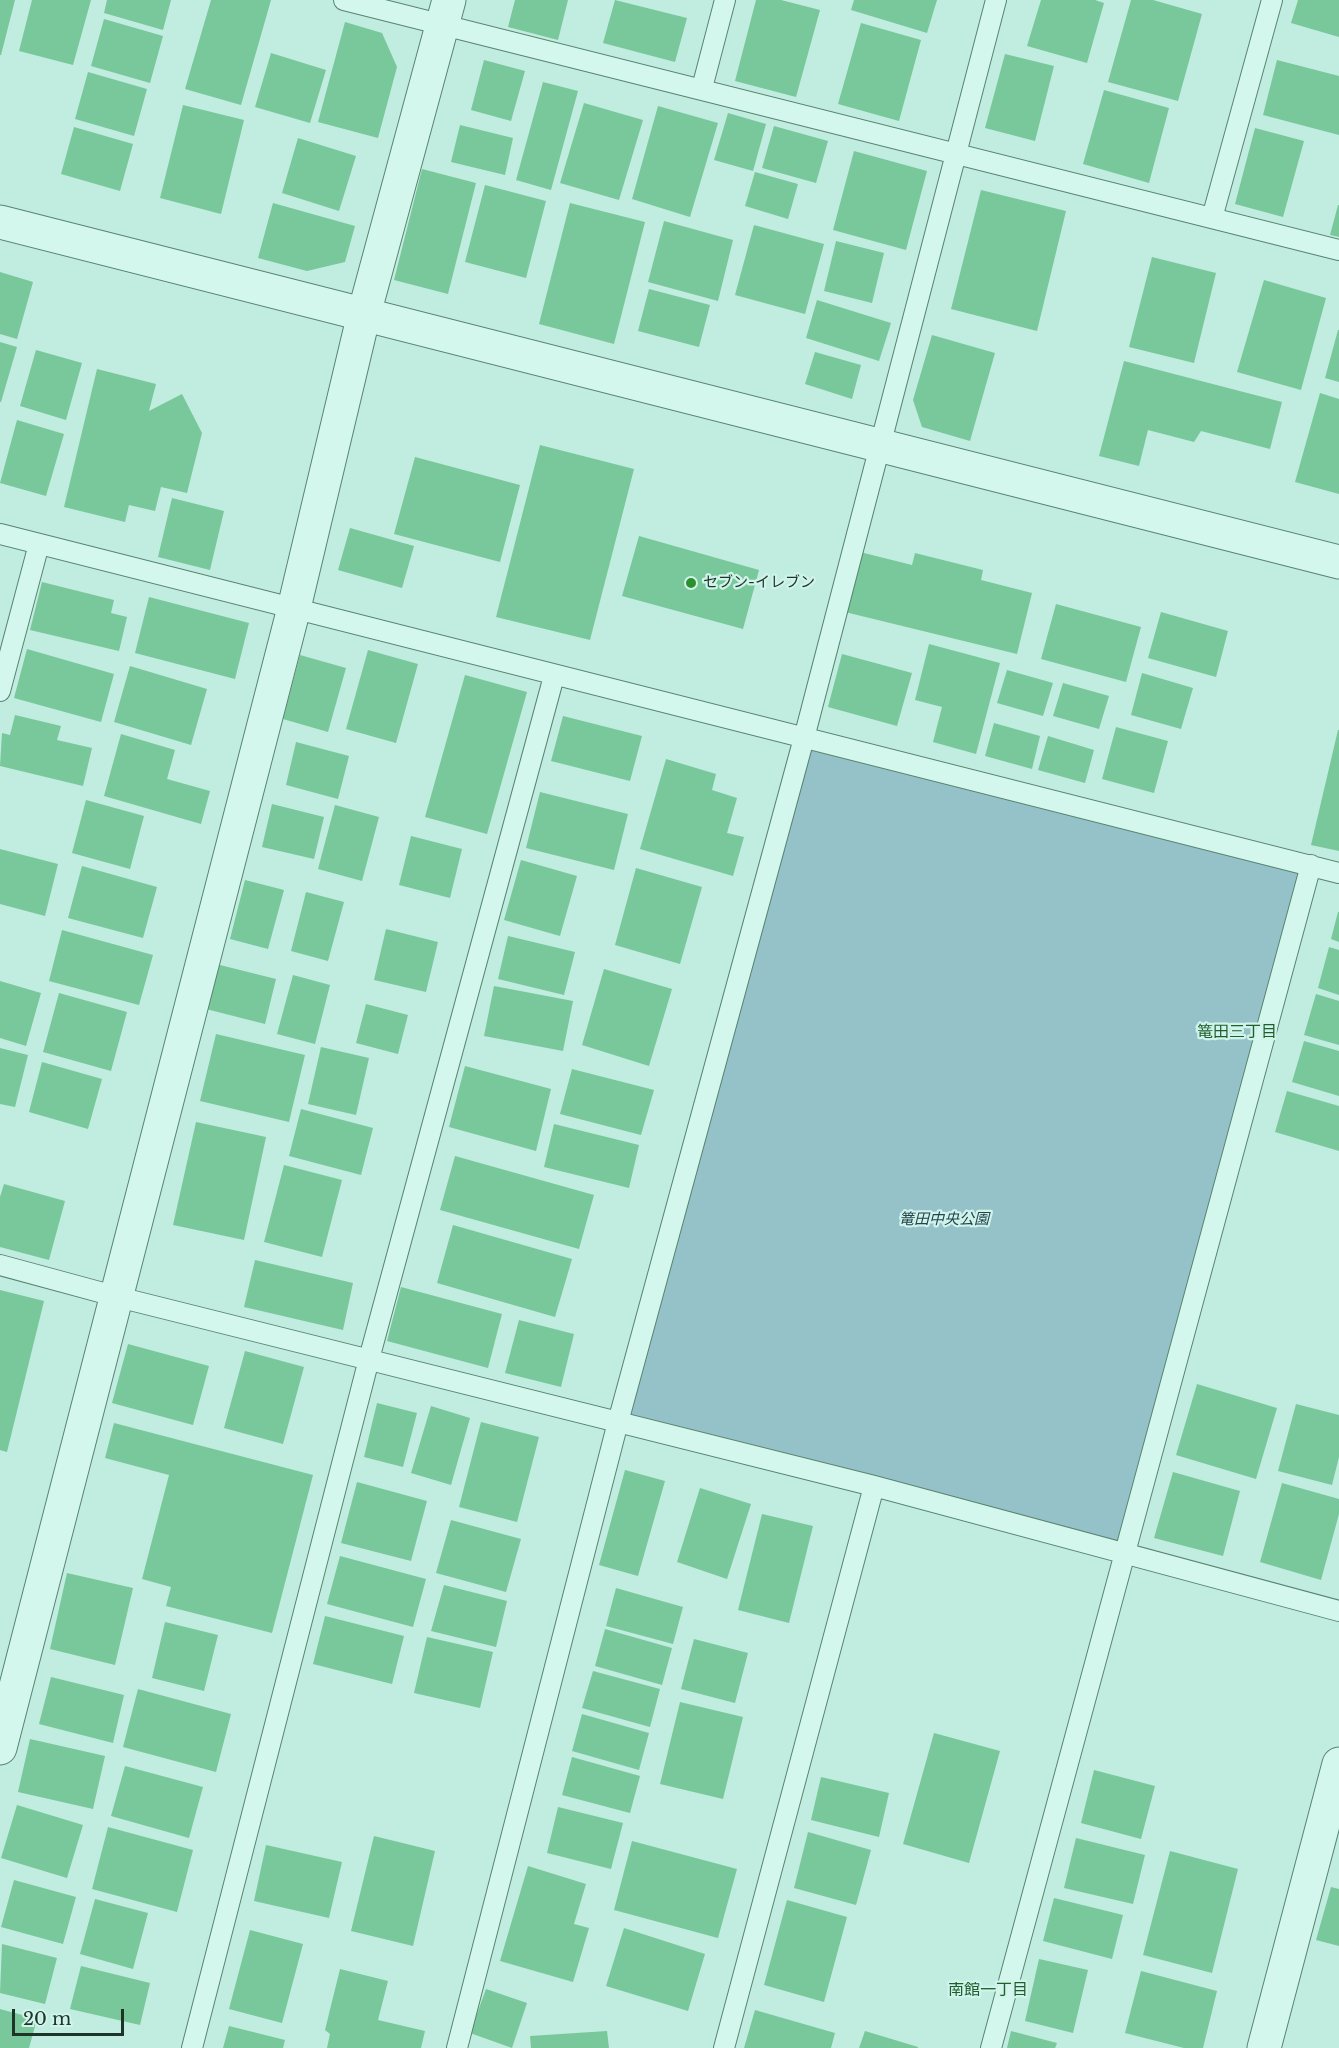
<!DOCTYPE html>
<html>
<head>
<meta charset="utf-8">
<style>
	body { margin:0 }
	#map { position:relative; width:1339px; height:2048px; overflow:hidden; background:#c1ece0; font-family:"Libre Baskerville",serif }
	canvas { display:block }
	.scale { position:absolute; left:12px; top:2009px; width:112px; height:27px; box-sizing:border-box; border:3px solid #1d3429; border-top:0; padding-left:8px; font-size:18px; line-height:21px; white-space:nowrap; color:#1d3429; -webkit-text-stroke:4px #d0f3ea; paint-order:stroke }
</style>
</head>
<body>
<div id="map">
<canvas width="1339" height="2048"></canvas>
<div class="scale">20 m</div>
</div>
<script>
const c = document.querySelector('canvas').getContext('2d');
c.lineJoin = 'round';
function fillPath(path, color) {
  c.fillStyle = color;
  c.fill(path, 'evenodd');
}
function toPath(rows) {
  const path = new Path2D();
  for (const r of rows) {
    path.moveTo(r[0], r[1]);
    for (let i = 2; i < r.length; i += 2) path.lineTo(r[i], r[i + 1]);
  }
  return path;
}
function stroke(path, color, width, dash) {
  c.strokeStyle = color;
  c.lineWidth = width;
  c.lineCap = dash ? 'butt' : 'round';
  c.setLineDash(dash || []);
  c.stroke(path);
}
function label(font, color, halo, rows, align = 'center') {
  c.font = font + ' "Libre Baskerville","Noto Sans JP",serif';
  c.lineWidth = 4.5;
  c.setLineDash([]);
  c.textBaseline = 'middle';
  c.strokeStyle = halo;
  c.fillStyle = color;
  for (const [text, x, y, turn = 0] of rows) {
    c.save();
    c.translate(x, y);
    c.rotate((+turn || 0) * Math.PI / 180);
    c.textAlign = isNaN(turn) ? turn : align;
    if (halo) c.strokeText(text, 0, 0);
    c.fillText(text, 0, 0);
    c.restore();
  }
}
fillPath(toPath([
	[804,738,1311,865,1126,1553,618,1422]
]), '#95c2c9');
fillPath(toPath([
	[0,0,15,0,1,55,0,55],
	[32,0,91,0,73,65,19,51],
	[107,0,171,0,163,30,104,13],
	[211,0,271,0,241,105,185,89],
	[515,0,568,0,558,40,508,27],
	[615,0,687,18,675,62,603,43],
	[756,0,781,0,820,10,796,97,735,81],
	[854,0,937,0,927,33,851,10],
	[1041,0,1095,0,1104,3,1087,63,1027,46],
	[1131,0,1153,0,1202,14,1178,101,1108,82],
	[1298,0,1339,0,1339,37,1291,23],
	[104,19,163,36,150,83,91,66],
	[345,22,382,33,397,67,378,138,318,122],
	[861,23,921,40,899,121,838,104],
	[271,53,326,70,310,123,255,107],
	[1005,54,1054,66,1035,141,985,128],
	[484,60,525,71,511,121,471,110],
	[1277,60,1339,76,1339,135,1263,115],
	[88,72,147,89,134,136,75,119],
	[543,82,578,91,551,190,516,180],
	[1104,90,1169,108,1149,183,1083,164],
	[584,103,643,120,619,200,560,183],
	[183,105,244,120,221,214,160,198],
	[658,106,718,123,690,217,632,199],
	[728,113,766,124,753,171,714,160],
	[460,125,513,138,505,175,451,162],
	[774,126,828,141,816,183,762,168],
	[74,127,133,144,120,191,61,174],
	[1255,128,1304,141,1283,217,1235,204],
	[298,138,356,156,339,211,282,193],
	[854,151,927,171,906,250,833,230],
	[422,169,476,183,448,294,394,280],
	[755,172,798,184,788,219,745,206],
	[485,185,546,201,526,278,465,262],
	[981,190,1066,211,1037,331,951,309],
	[273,203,355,226,345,262,307,271,258,258],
	[570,203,645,222,614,344,539,324],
	[1338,205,1339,205,1339,237,1330,235],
	[664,221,733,240,718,301,648,282],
	[754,225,824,244,805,314,735,295],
	[836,241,884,253,872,303,824,291],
	[1152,257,1216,273,1194,363,1129,347],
	[0,272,33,282,17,339,0,334],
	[1264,280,1326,298,1301,390,1237,372],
	[649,289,710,305,699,347,638,331],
	[817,300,891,323,879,361,806,338],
	[1338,330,1339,330,1339,382,1325,378],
	[932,335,995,353,970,441,922,427,913,400],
	[0,342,17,347,1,402,0,402],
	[36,350,82,363,66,420,20,406],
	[815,352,861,365,852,399,805,384],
	[1124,361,1282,402,1270,449,1201,431,1194,442,1148,430,1139,466,1099,456],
	[97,369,156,384,149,411,182,394,202,433,187,493,161,487,155,511,129,505,125,522,64,507],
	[1320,393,1339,399,1339,494,1295,482],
	[17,420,64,434,46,496,0,483],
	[540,445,634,469,590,640,496,617],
	[415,457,520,485,500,562,394,534],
	[172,498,224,511,210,570,158,557],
	[350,528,414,546,402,588,338,570],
	[639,536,759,570,743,629,622,596],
	[860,552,912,565,915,553,983,570,981,580,1032,593,1017,654,845,612],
	[42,582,114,600,111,613,127,617,119,651,30,630],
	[149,597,249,623,235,679,135,653],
	[1056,604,1141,627,1126,682,1041,659],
	[1161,612,1228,631,1216,677,1148,658],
	[929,644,1000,663,976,754,933,742,942,707,915,700],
	[27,649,114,674,101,722,14,698],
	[368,650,418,664,396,743,346,729],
	[842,654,912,673,897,726,828,707],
	[300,655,346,668,328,732,283,719],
	[130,666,207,689,191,745,114,722],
	[1007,670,1053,683,1043,716,997,703],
	[1142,673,1193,688,1181,729,1131,715],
	[465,675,527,692,487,834,425,817],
	[1063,683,1109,696,1099,729,1053,716],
	[15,715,61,726,57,740,92,748,83,786,0,766,2,733,10,735],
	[563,716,642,736,630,781,551,761],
	[994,723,1040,736,1032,769,985,756],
	[1116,727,1168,741,1154,793,1102,779],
	[1338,730,1339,730,1339,851,1311,845],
	[121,734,175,750,167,779,210,791,201,824,104,796],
	[1048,736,1094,750,1085,783,1038,770],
	[296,742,349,756,338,799,286,785],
	[666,759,716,774,712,790,737,798,727,833,744,837,733,876,640,849],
	[540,792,628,814,614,870,526,848],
	[86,800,144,816,130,869,72,853],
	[272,804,324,817,314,859,262,847],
	[335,805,379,817,362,881,318,869],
	[411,836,462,849,450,898,399,885],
	[0,849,58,864,45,916,0,904],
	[521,860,577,876,560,936,504,920],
	[82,866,157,887,143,938,68,918],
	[636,868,702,887,680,964,615,945],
	[245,880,284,890,268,949,230,939],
	[306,892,344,902,328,961,291,951],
	[1338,912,1339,912,1339,942,1331,939],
	[386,929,438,942,426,992,374,980],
	[62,930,153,955,139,1005,49,981],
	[508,936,575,952,564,995,498,979],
	[1329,947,1339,950,1339,995,1318,988],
	[216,964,276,979,265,1024,206,1009],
	[604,969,672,989,649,1066,582,1045],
	[293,975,330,985,315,1044,277,1034],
	[0,981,41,993,26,1046,0,1038],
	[494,986,573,1001,563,1051,484,1036],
	[59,993,127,1012,111,1071,43,1052],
	[1316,994,1339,1001,1339,1045,1304,1035],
	[366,1004,408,1015,398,1054,356,1043],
	[216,1034,305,1055,289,1122,200,1101],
	[1304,1041,1339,1051,1339,1096,1292,1082],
	[321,1047,369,1058,356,1115,308,1104],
	[0,1048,28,1055,15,1107,0,1104],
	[42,1062,102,1079,88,1129,29,1112],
	[465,1066,551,1089,536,1151,449,1127],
	[572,1069,654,1090,641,1135,560,1114],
	[1287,1091,1339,1106,1339,1151,1275,1132],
	[301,1109,373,1128,361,1175,289,1156],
	[196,1122,266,1137,244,1240,173,1225],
	[554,1124,639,1145,629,1188,544,1167],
	[455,1156,594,1195,579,1249,440,1210],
	[284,1165,342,1180,322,1257,264,1242],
	[4,1184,65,1201,49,1260,0,1247,0,1197],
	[453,1225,572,1259,555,1317,437,1283],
	[255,1260,353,1283,343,1330,244,1307],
	[401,1287,502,1314,488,1368,387,1341],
	[0,1290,44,1301,7,1452,0,1450],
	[519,1320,574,1334,561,1387,505,1373],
	[128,1344,209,1366,193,1425,112,1403],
	[245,1351,304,1367,283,1444,224,1428],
	[1197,1384,1277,1408,1256,1479,1176,1455],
	[377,1403,417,1413,403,1467,364,1457],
	[1296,1404,1339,1415,1339,1457,1332,1485,1278,1471],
	[431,1406,470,1418,451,1485,411,1473],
	[481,1422,539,1437,517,1522,459,1507],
	[114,1423,313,1475,272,1633,166,1606,171,1587,142,1579,169,1475,105,1458],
	[625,1470,665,1481,638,1576,599,1565],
	[1173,1472,1240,1491,1223,1556,1154,1538],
	[357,1482,427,1501,411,1561,341,1543],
	[1282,1483,1339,1499,1339,1514,1321,1580,1260,1562],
	[700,1488,751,1504,727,1579,677,1562],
	[762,1514,813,1526,789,1623,738,1610],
	[451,1520,521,1539,506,1592,436,1573],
	[340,1556,426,1579,413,1627,327,1604],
	[67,1573,133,1588,115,1665,50,1649],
	[444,1585,507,1601,496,1647,431,1631],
	[616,1588,683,1607,673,1644,606,1626],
	[325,1616,404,1636,392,1684,313,1664],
	[165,1622,218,1635,204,1691,152,1678],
	[605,1629,672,1648,662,1685,595,1666],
	[427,1637,493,1652,480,1708,414,1693],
	[694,1639,748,1653,735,1703,681,1689],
	[593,1671,660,1689,650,1727,582,1708],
	[51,1677,124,1695,113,1743,39,1724],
	[138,1689,231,1714,216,1772,123,1747],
	[680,1702,743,1717,723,1799,660,1784],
	[582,1714,649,1733,639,1770,572,1751],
	[934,1733,1000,1751,969,1863,903,1844],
	[30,1739,105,1756,93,1809,18,1792],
	[572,1757,640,1776,630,1813,562,1795],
	[125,1766,203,1787,189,1838,111,1816],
	[1094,1770,1155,1786,1141,1839,1081,1823],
	[821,1777,889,1793,879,1837,811,1820],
	[17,1805,83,1825,67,1878,1,1858],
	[558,1807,623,1823,611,1869,547,1853],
	[108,1827,193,1850,177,1912,92,1889],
	[808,1832,871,1850,856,1905,794,1888],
	[374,1836,435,1851,413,1946,351,1931],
	[1076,1838,1145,1855,1133,1904,1064,1888],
	[632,1841,737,1869,718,1938,614,1910],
	[266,1845,342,1862,329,1918,254,1901],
	[1170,1851,1238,1869,1212,1973,1143,1955],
	[528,1866,586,1884,574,1924,589,1928,573,1982,500,1961],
	[14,1880,76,1897,63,1944,1,1927],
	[1331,1887,1339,1889,1339,1946,1316,1940],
	[1054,1898,1123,1915,1112,1959,1043,1941],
	[95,1899,148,1913,133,1969,80,1954],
	[787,1900,847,1917,824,2002,764,1985],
	[624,1928,705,1954,688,2011,606,1986],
	[250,1930,303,1944,282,2023,229,2009],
	[2,1944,57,1958,45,2004,0,1993],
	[1039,1959,1088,1970,1073,2033,1025,2021],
	[81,1966,150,1983,140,2025,70,2009],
	[340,1969,388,1981,378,2020,425,2031,421,2048,327,2048,330,2034,325,2030],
	[1141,1971,1217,1991,1203,2048,1184,2048,1125,2033],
	[486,1989,527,2003,512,2048,470,2033],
	[0,2009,37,2019,29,2048,0,2048],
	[755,2010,835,2033,831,2048,744,2048],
	[229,2026,285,2040,283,2048,223,2048],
	[607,2031,609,2048,531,2048,530,2036],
	[865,2031,918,2047,918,2048,859,2048],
	[1011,2031,1057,2043,1055,2048,1007,2048]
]), '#78c89b');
const service = toPath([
	[344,0,1339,250],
	[702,88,725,0],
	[1212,218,1272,0],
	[0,534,1339,873],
	[0,691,39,544],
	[0,1265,118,1297,874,1486,1339,1611],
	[192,2048,369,1359,554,676],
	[457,2048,618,1422,804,738,996,0],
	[724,2048,874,1486],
	[991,2048,1311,865]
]);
const minor = toPath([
	[0,1748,294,608,364,314,449,0],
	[1264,2048,1339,1764]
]);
const tertiary = toPath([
	[0,222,1339,562]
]);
stroke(service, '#598471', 22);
stroke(minor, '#598471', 35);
stroke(tertiary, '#598471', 35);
stroke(service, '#d3f7ed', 20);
stroke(minor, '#d3f7ed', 33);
stroke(tertiary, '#d3f7ed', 33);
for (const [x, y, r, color] of [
	[691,583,6,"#2c902d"]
]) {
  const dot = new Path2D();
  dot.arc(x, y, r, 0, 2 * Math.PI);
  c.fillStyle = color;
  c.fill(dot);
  stroke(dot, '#d0f3ea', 2);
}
label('15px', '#1d3429', '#d0f3ea', [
	["セブン-イレブン",703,583]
], 'left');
label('italic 15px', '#244450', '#d0f3ea', [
	["篭田中央公園",944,1220]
]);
label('16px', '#1e5f2d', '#d0f3ea', [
	["篭田三丁目",1237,1032],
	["南館一丁目",988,1990]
]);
</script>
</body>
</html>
